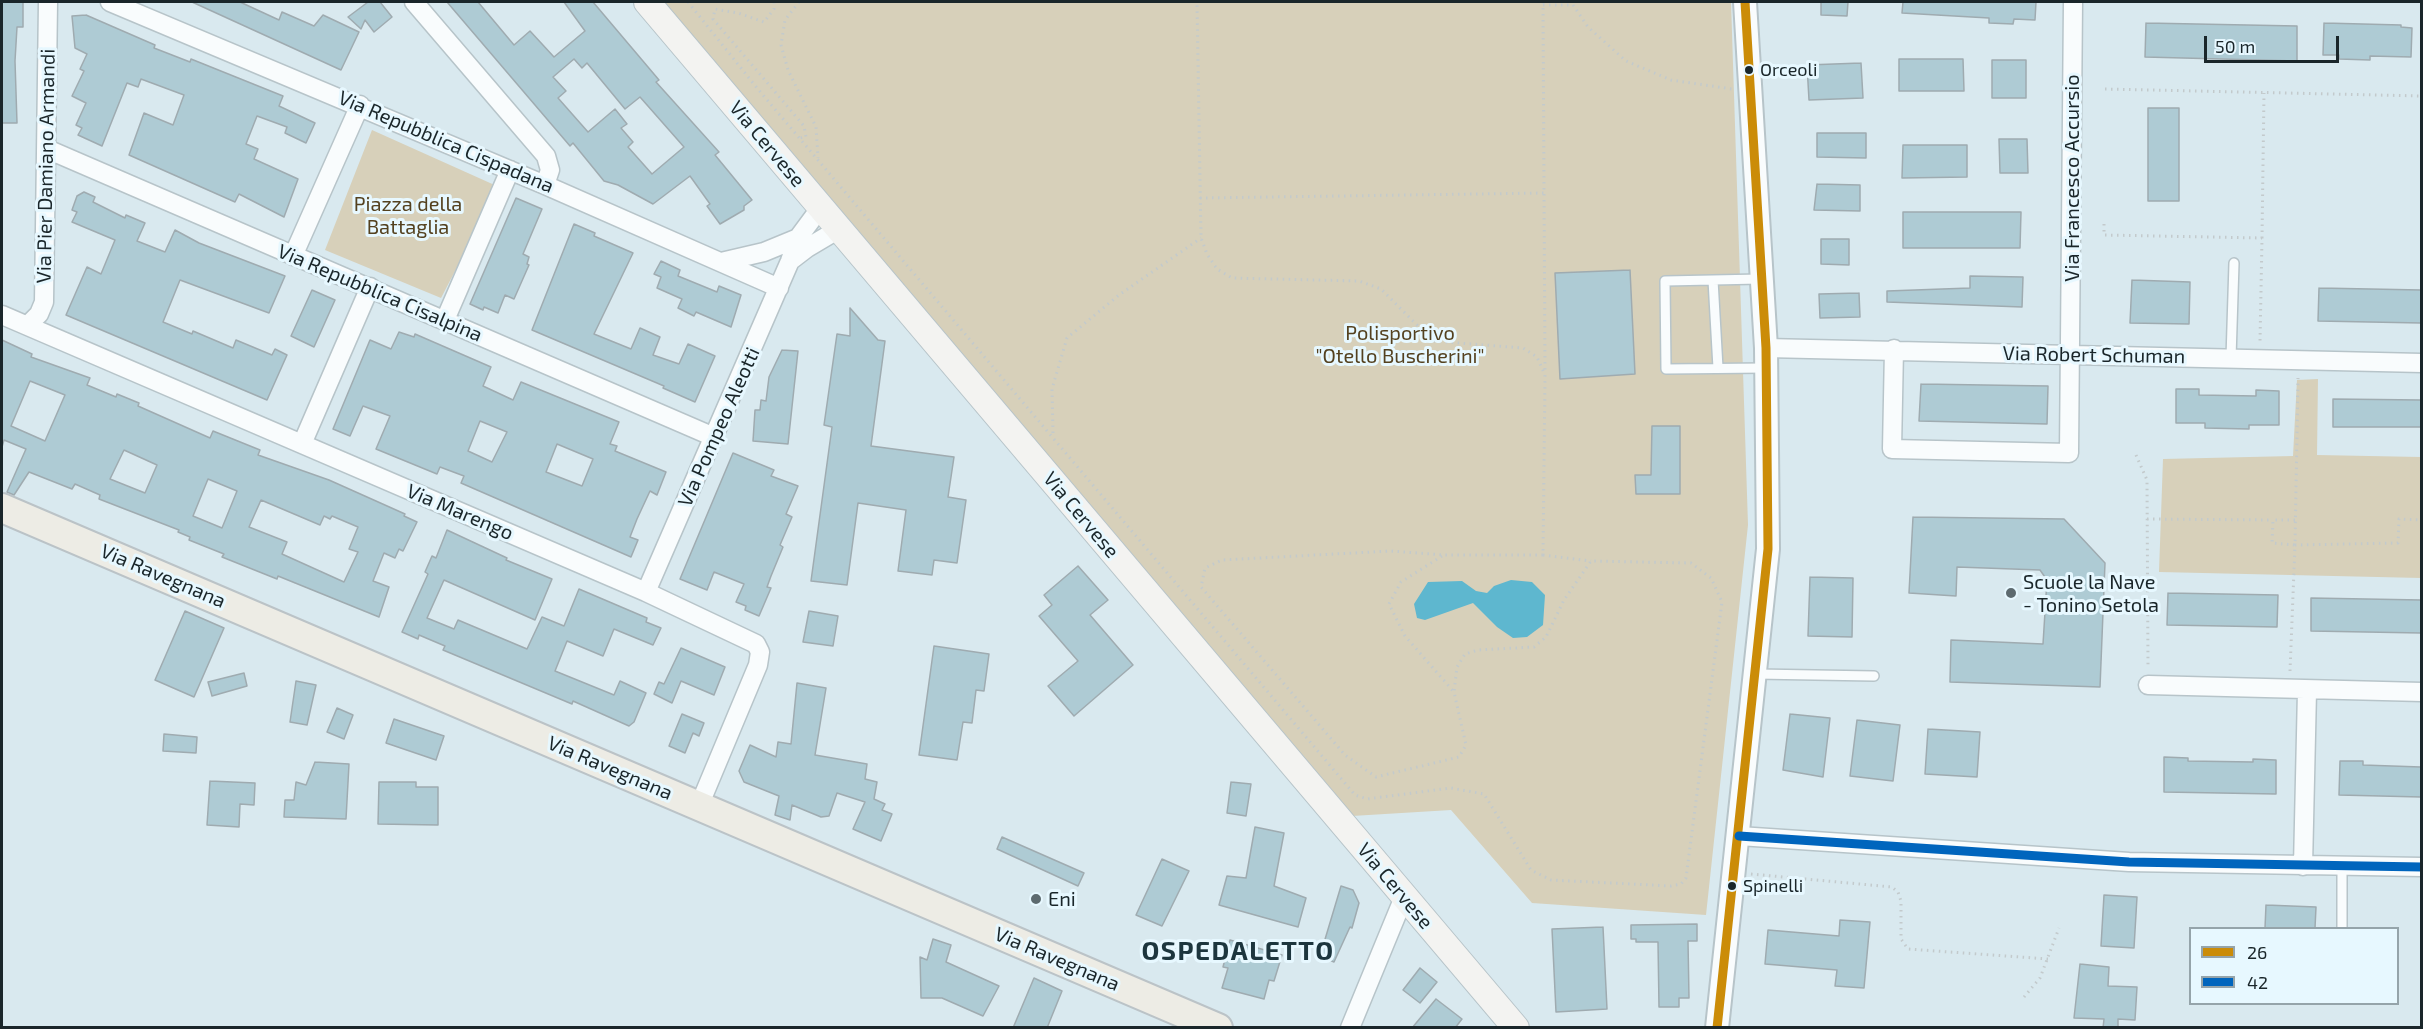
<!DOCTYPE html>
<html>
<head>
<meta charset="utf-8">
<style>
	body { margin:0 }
	#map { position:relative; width:2423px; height:1029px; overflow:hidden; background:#d9e9ef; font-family:"Exo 2",sans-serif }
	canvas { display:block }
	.frame { position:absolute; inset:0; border:3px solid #1a262a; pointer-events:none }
	.legend { position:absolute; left:2189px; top:927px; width:210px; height:78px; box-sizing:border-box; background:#e7f8ff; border:2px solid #95a4aa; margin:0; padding:8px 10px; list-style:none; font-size:18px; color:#1a262a }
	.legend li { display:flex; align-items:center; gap:12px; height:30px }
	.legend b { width:30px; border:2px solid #95a4aa }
	.scale { position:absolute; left:2204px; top:36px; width:135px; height:27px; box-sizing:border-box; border:3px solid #1a262a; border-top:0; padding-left:8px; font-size:18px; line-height:21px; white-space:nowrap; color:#1a262a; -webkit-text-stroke:4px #e7f8ff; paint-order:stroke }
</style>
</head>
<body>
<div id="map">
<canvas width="2423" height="1029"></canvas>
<div class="frame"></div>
<ul class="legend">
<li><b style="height:8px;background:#cb8c08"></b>26</li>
<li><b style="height:8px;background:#0065bd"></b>42</li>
</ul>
<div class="scale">50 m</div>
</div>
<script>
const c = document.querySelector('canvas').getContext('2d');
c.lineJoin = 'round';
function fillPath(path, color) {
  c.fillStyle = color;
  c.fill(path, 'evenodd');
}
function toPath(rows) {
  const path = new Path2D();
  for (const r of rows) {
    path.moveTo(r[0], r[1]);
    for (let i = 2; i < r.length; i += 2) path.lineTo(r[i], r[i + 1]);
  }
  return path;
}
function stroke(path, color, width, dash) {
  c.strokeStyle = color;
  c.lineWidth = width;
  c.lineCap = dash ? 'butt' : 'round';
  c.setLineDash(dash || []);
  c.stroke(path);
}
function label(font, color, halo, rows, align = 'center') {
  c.font = font + ' "Exo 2",sans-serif';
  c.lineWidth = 6;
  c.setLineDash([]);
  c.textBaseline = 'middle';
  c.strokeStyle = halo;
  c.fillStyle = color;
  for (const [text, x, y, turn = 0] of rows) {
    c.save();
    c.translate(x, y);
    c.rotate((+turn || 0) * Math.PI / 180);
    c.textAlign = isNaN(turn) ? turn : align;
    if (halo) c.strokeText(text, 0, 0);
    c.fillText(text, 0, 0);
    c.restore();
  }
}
fillPath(toPath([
	[660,2,1731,2,1748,525,1706,915,1532,903,1451,810,1352,816],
	[372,130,499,187,441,298,325,250],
	[2318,379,2317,455,2421,457,2421,578,2159,572,2163,459,2293,456,2297,380]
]), '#d7d0ba');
fillPath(toPath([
	[1511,580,1532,582,1545,595,1543,625,1527,637,1513,638,1497,627,1473,603,1425,620,1417,618,1414,604,1428,582,1462,581,1476,591,1487,593,1494,586]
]), '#5eb7cf');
const building = toPath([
	[2,2,23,2,23,27,17,27,15,61,17,123,2,123,2,2],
	[192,2,240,2,279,20,282,12,314,26,323,15,359,32,341,70,192,2],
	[368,2,380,2,392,17,374,32,365,20,361,29,348,17,368,2],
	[447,2,478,2,514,45,530,31,554,57,585,31,564,2,593,2,659,80,656,82,719,152,715,155,752,200,744,206,744,210,720,224,707,206,710,204,690,176,653,204,618,185,604,181,573,143,570,146,447,2],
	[574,59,582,68,587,63,625,109,640,97,684,147,652,174,628,147,633,142,621,128,627,124,615,109,588,132,558,98,566,91,553,77,574,59],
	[1821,2,1848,2,1847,16,1821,15,1821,2],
	[1903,2,2036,2,2035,20,2014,19,2013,24,1989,23,1989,18,1902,13,1903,2],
	[86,15,155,45,154,48,190,62,191,59,283,96,279,106,315,123,306,143,285,133,287,127,257,116,246,144,258,149,254,159,298,179,284,217,239,194,235,202,129,155,144,113,173,125,184,95,141,79,138,87,127,83,102,146,78,135,82,128,76,125,86,103,72,96,84,71,80,69,87,54,75,48,72,16,86,15],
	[2146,23,2297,26,2297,61,2145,57,2146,23],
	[2324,23,2401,25,2401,27,2412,28,2411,57,2370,56,2370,60,2339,59,2339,55,2323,55,2324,23],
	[1899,59,1963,59,1964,91,1899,91,1899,59],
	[1992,60,2026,60,2026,98,1992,98,1992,60],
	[1861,63,1863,98,1809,100,1807,65,1861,63],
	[2148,108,2179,108,2179,201,2148,201,2148,108],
	[1817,133,1866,133,1866,158,1817,157,1817,133],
	[1999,139,2027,139,2028,173,2000,173,1999,139],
	[1903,145,1967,145,1967,177,1902,178,1903,145],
	[1817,184,1860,185,1860,211,1814,210,1817,184],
	[84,192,95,197,93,202,125,218,126,215,145,223,137,241,165,252,175,230,199,243,285,276,269,313,180,280,163,322,192,334,193,331,233,348,236,340,272,355,275,349,287,355,267,400,66,315,87,267,101,274,115,240,72,222,77,212,72,210,77,196,84,192],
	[516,198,542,209,523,254,529,257,527,264,529,265,514,299,505,295,498,313,484,307,483,310,470,304,516,198],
	[1903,212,2021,212,2020,248,1903,248,1903,212],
	[574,224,595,233,594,236,633,253,594,334,631,349,640,328,660,337,653,355,679,364,688,344,715,356,695,402,663,388,664,386,532,330,574,224],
	[1821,239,1849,239,1849,265,1821,264,1821,239],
	[661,261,680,270,678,276,700,285,717,292,719,286,741,295,731,327,696,312,694,316,678,308,682,299,657,288,661,277,654,274,661,261],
	[1630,270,1635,374,1560,379,1555,273,1630,270],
	[1970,276,2023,277,2022,307,1887,302,1887,291,1970,288,1970,276],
	[2132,280,2190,282,2189,324,2130,323,2132,280],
	[2319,288,2421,290,2421,323,2318,321,2319,288],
	[312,290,335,300,314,347,291,336,312,290],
	[1859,293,1860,317,1820,318,1819,294,1859,293],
	[850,308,878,340,885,341,871,446,954,457,948,497,966,500,957,563,934,560,932,575,898,571,906,510,858,503,847,585,811,581,832,427,824,425,837,334,850,336,850,308],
	[399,332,414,337,415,334,491,367,483,386,513,400,521,382,619,422,610,444,617,446,615,451,666,472,657,495,650,491,637,519,630,537,638,540,631,557,461,483,464,476,440,467,437,474,376,449,390,416,363,406,350,436,333,429,370,340,391,349,399,332],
	[480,421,507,432,492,462,468,451,480,421],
	[557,444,593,459,582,486,546,472,557,444],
	[2,340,32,354,31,357,90,378,87,385,116,397,117,394,139,403,138,406,210,438,213,431,260,450,258,455,329,480,405,514,404,516,417,522,403,551,399,549,395,558,384,553,373,581,389,587,379,617,278,576,277,579,222,557,224,554,189,540,190,537,178,532,179,530,99,499,100,495,75,484,72,489,29,472,14,495,7,492,26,449,4,440,2,447,2,340],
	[30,381,65,395,45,441,11,426,30,381],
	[124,450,157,465,145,493,110,479,124,450],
	[208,479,237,491,222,528,193,516,208,479],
	[261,500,320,525,324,516,330,519,332,516,358,527,349,549,358,552,344,582,282,554,287,542,249,527,261,500],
	[782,350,798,351,788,444,753,441,755,410,760,410,761,400,766,401,769,377,782,350],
	[1921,384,2048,386,2047,424,1919,421,1921,384],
	[2176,389,2199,389,2199,395,2256,396,2256,390,2279,391,2279,425,2249,425,2249,429,2205,428,2205,423,2176,423,2176,389],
	[2333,399,2421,400,2421,427,2333,427,2333,399],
	[1652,426,1680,426,1680,494,1636,494,1635,475,1651,475,1652,426],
	[733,453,774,470,771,476,798,486,786,514,792,517,780,545,783,547,771,576,767,587,771,588,759,616,745,610,746,606,736,602,744,584,714,572,707,590,680,579,733,453],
	[1913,517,2064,519,2105,563,2100,687,1950,682,1951,640,2043,644,2047,580,2040,570,1957,567,1956,596,1909,593,1913,517],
	[447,530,507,558,506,560,552,579,535,620,444,580,427,618,454,629,458,620,527,649,542,617,564,626,579,589,647,618,646,622,661,628,653,645,614,629,603,656,567,641,555,671,614,695,620,681,646,693,634,722,629,726,573,701,572,704,443,650,445,646,419,635,418,639,402,632,428,574,425,572,432,556,436,558,447,530],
	[1078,566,1108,600,1090,615,1133,665,1074,716,1048,686,1078,661,1039,616,1052,605,1044,595,1078,566],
	[1810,577,1853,578,1852,637,1808,636,1810,577],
	[2168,593,2278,595,2277,627,2167,625,2168,593],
	[2311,598,2421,600,2421,633,2311,631,2311,598],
	[185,611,224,628,194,697,155,680,185,611],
	[809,611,838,616,833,646,803,642,809,611],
	[934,646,989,654,984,691,976,690,972,723,963,722,957,760,919,755,934,646],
	[681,648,725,667,714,695,681,681,672,703,654,694,659,682,664,684,681,648],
	[244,673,247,686,212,696,208,682,244,673],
	[296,681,316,685,307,725,290,722,296,681],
	[797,683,826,688,815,755,867,764,865,779,877,782,874,799,885,804,882,810,892,814,881,841,853,829,865,802,837,793,829,816,821,817,792,805,790,820,775,815,779,796,744,782,739,771,750,745,776,757,778,742,791,744,797,683],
	[337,708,353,715,344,739,327,732,337,708],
	[682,714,704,723,699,736,693,733,685,753,669,746,682,714],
	[1790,714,1830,718,1823,777,1783,770,1790,714],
	[394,719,444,736,436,760,386,743,394,719],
	[1857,720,1900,725,1893,781,1850,776,1857,720],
	[1928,729,1980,732,1977,777,1925,774,1928,729],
	[164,734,197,737,196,753,163,751,164,734],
	[2164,757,2188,758,2188,761,2253,762,2253,759,2276,760,2276,794,2164,792,2164,757],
	[2340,761,2363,761,2363,765,2421,767,2421,797,2339,795,2340,761],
	[315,762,349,764,346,819,284,817,285,800,294,800,296,782,306,785,315,762],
	[210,781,255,783,254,805,240,804,239,827,207,825,210,781],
	[379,782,416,782,416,787,438,787,438,825,378,824,379,782],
	[1231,782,1251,784,1246,816,1227,813,1231,782],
	[1255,827,1284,833,1274,886,1306,898,1298,927,1219,905,1227,876,1246,878,1255,827],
	[1002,837,1084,873,1078,886,997,849,1002,837],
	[1162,859,1189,871,1162,926,1136,915,1162,859],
	[1341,886,1353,890,1359,903,1352,928,1350,927,1334,962,1320,956,1341,886],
	[2104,895,2137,897,2134,948,2101,946,2104,895],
	[2266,905,2316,907,2315,928,2265,928,2266,905],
	[1840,920,1870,922,1864,988,1835,986,1837,970,1765,964,1768,930,1839,936,1840,920],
	[1697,924,1697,941,1688,941,1689,998,1679,998,1679,1007,1659,1007,1658,942,1636,942,1636,939,1631,939,1631,925,1697,924],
	[1603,927,1607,1009,1556,1012,1552,929,1603,927],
	[933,939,951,945,946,962,999,986,983,1016,942,998,921,998,920,957,927,960,933,939],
	[1230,940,1282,955,1274,981,1269,980,1264,999,1222,988,1228,968,1223,967,1230,940],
	[2080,964,2109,967,2108,986,2137,987,2135,1020,2118,1019,2118,1028,2103,1028,2104,1019,2074,1018,2080,964],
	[1420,968,1437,982,1420,1003,1403,990,1420,968],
	[1034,978,1062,991,1047,1028,1013,1028,1034,978],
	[1436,999,1462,1019,1455,1028,1412,1028,1436,999]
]);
fillPath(building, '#aecbd4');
stroke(building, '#9fabb0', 1.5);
const service = toPath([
	[1760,279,1665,281,1666,369,1765,368],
	[1713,280,1718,368],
	[2231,358,2234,263],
	[1756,674,1874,676],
	[2342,928,2342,866]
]);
const minor = toPath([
	[110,2,545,185,779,288],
	[414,2,546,156,550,170,545,185],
	[47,149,714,437],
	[293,256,360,105],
	[790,261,807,248,839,229],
	[721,262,764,252,798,238],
	[2,315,646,592,756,644,760,652,758,665,699,806],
	[445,320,510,170],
	[28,325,39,314,44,302,48,2],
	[1766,348,2422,363],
	[1894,349,1892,449,2069,453,2073,2],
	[302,444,370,287],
	[646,592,790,261,798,238,821,207],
	[2148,685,2422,692],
	[1739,836,2129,862,2422,867],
	[2303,866,2307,691],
	[1350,1028,1404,897]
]);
const tertiary = toPath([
	[1717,1028,1768,549,1766,348,1745,2]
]);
const secondary = toPath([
	[647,2,1516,1028]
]);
const primary = toPath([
	[2,508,1218,1028]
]);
stroke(service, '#b7c4c9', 12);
stroke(minor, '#b7c4c9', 21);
stroke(tertiary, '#b7c4c9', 26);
stroke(secondary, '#b7c4c9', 28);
stroke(primary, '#bbc3c7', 32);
stroke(toPath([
	[688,2,757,88,1355,795,1367,799,1451,788,1484,794,1531,870,1551,880,1671,886,1681,884,1686,878,1722,602,1711,578,1691,563,1591,561,1564,600,1546,637,1534,647,1478,650,1465,654,1457,667,1454,692,1466,745,1459,757,1376,777,1345,755,1201,587,1205,568,1222,560,1391,551,1444,555,1543,555,1545,375,1537,357,1523,348,1433,341,1381,289,1359,281,1232,278,1217,269,1207,254,1201,238,1197,2],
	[774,2,774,9,764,22,738,13,715,9,713,19,804,126,806,137,800,138],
	[799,2,785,20,781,45,788,70,816,127,818,158],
	[1543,2,1545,373],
	[1543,5,1573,5,1588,27,1626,61,1671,80,1732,89],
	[2105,89,2422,96],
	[1200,198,1545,193],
	[2104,224,2104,235,2262,238,2260,342],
	[2262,238,2264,93],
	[1053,433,1052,389,1067,338,1119,295,1201,238],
	[2136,455,2147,480,2148,667],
	[2147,519,2273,520],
	[2295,520,2273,520,2272,543,2295,545,2298,378],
	[1543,555,1591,561],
	[1442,556,1401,582,1389,604,1405,636,1454,692],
	[2290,671,2295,545,2398,543,2399,519,2422,520],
	[1751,874,1892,887,1898,892,1901,901,1901,939,1908,949,2048,959],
	[2024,997,2040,978,2059,928]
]), '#c3cacc', 3, [1.5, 4.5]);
stroke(service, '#f9fcfd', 9);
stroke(minor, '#f9fcfd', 18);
stroke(tertiary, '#f9fcfd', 22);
stroke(secondary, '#f3f3f1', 26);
stroke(primary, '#edece5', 28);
stroke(toPath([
	[1717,1028,1768,549,1766,348,1745,2]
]), '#cb8c08', 9);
stroke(toPath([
	[1739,836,2129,862,2422,867]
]), '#0065bd', 9);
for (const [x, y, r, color] of [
	[1749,70,5,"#1a262a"],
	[2011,593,6,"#5d6a6f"],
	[1732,886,5,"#1a262a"],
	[1036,899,6,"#5d6a6f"]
]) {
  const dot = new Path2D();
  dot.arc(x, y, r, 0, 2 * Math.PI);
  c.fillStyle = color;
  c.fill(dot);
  stroke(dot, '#e7f8ff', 2);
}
label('18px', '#1a262a', '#e7f8ff', [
	["Orceoli",1760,70],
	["Spinelli",1743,886]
], 'left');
label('20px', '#1a262a', '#e7f8ff', [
	["Via Repubblica Cispadana",446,142,23],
	["Via Cervese",767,144,50],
	["Via Pier Damiano Armandi",46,166,-89],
	["Via Francesco Accursio",2072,178,-90],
	["Via Repubblica Cisalpina",380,293,23],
	["Via Robert Schuman",2094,355,1],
	["Via Pompeo Aleotti",719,427,-66],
	["Via Marengo",460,512,23],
	["Via Cervese",1081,515,50],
	["Via Ravegnana",163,576,23],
	["Via Ravegnana",610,768,23],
	["Via Cervese",1395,886,50],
	["Via Ravegnana",1057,959,23]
]);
label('20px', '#54411f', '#e7f8ff', [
	["Piazza della",408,204],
	["Battaglia",408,227],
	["Polisportivo",1400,333],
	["\"Otello Buscherini\"",1400,356]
]);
label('20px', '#1a262a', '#e7f8ff', [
	["Scuole la Nave",2023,582],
	["- Tonino Setola",2023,605],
	["Eni",1048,899]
], 'left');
c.letterSpacing = '1.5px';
label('bold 26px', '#1d363e', '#e7f8ff', [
	["OSPEDALETTO",1238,951]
]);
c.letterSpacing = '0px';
</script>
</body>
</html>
